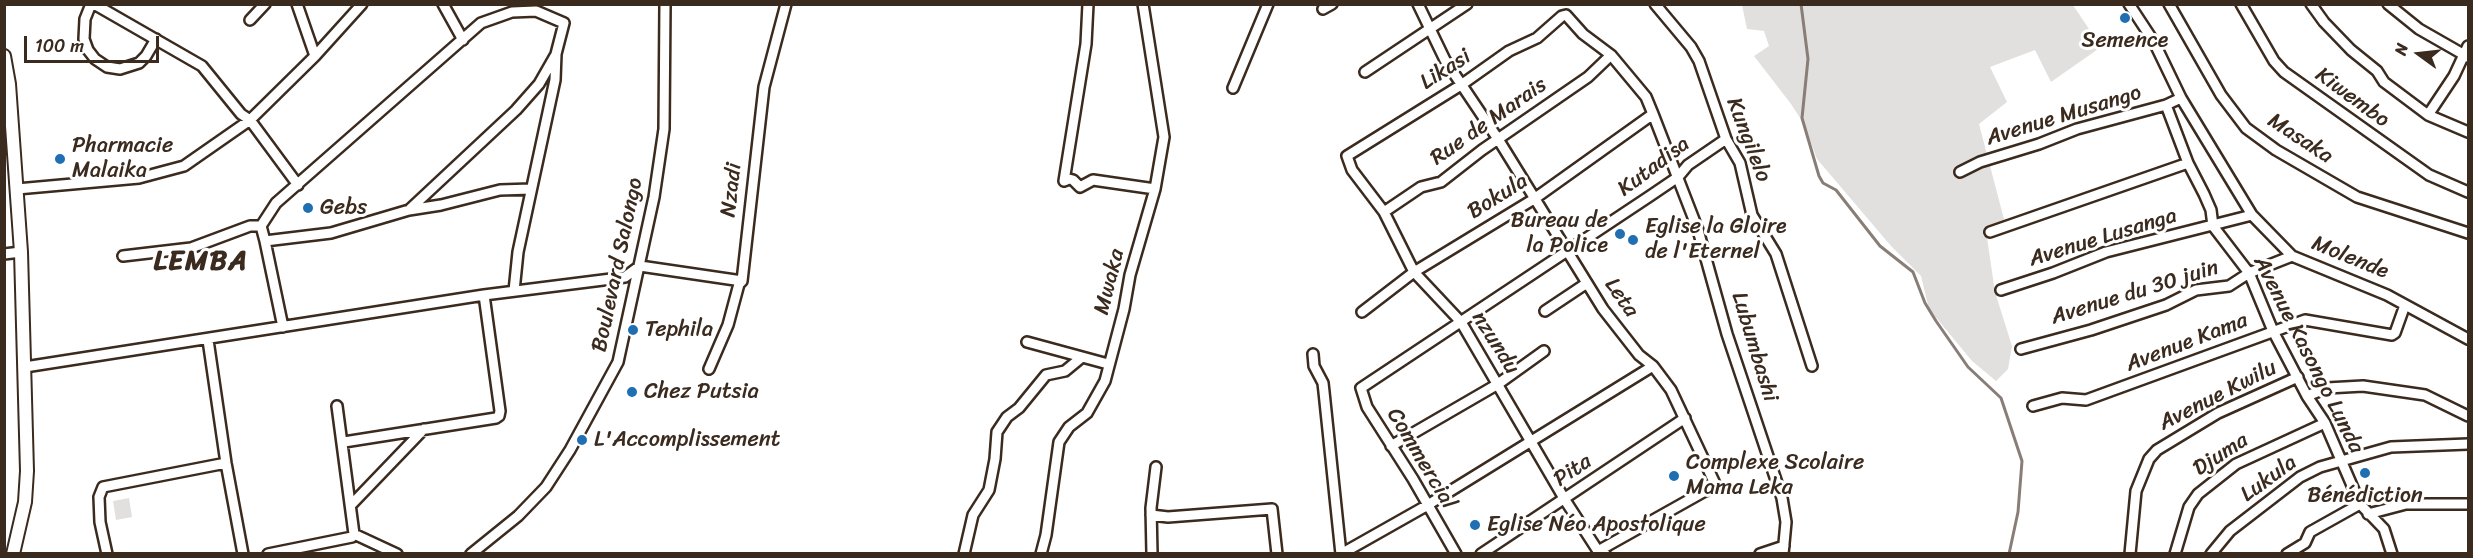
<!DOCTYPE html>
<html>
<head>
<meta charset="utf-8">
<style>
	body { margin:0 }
	#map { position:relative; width:2473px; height:558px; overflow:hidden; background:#fff; font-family:Sriracha,sans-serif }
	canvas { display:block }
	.frame { position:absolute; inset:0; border:6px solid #3b2a1e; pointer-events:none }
	.north { position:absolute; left:2389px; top:24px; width:60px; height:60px; -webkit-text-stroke:4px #fff; paint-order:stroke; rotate:285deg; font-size:16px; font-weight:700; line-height:24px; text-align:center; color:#3b2a1e }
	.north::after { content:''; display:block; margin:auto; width:21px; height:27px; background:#3b2a1e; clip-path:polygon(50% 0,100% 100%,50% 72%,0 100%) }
	.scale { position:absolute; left:24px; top:36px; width:135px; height:27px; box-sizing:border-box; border:3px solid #3b2a1e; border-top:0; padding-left:8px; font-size:18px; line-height:21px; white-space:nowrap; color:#3b2a1e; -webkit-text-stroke:4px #fff; paint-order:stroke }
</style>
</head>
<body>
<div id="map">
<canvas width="2473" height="558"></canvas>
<div class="frame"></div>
<div class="north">N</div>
<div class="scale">100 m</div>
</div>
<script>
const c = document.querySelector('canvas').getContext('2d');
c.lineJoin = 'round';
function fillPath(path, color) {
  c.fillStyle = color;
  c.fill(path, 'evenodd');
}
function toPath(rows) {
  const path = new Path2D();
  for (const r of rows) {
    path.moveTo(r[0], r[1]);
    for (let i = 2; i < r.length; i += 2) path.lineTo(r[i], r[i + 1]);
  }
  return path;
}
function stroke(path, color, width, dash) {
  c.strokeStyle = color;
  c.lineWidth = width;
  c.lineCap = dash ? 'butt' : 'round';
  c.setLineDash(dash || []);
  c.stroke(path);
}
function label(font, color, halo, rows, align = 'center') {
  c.font = font + ' Sriracha,sans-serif';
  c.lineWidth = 6;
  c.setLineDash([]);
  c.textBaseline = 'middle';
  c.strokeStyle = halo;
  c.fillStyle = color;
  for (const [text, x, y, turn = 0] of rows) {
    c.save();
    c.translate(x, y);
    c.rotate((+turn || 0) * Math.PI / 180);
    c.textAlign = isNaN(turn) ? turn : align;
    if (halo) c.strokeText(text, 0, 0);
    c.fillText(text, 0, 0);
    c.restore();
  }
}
fillPath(toPath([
	[1742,5,2073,5,2101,47,2051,82,2035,50,1990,67,2007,102,1979,124,2005,223,1986,231,1995,292,2012,346,2008,369,1996,381,1972,361,1929,309,1921,276,1891,246,1817,159,1804,124,1791,104,1754,56,1769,46,1764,31,1747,29],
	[129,498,132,517,116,520,113,501]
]), '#e2e0de');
stroke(toPath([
	[1801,4,1808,59,1802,118,1819,176,1823,183,1836,190,1880,246,1913,272,1925,303,1936,321,1968,367,2001,398,2022,461,2018,512,2009,554]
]), '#887e77', 3);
const street = toPath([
	[91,4,85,19,84,39,88,50,95,59,107,67,120,69,139,63,146,56,156,39],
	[94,4,202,66,241,114,250,120,298,185],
	[297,4,315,56],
	[443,4,463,40],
	[1088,4,1086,44,1064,181,1069,179,1073,180,1080,187,1093,180,1155,189],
	[1418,4,1445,60,1498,139,1603,309,1639,355,1653,366,1671,390,1717,488,1705,491,1598,551],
	[1655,4,1691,47,1699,61,1726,139,1740,163,1752,215,1776,254,1812,366],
	[2129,4,2154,42,2181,98,2252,215,2292,256,2387,295,2468,339],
	[2169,4,2221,95,2246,128,2276,150,2357,197,2468,233],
	[2241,4,2274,61,2284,72,2429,175,2468,192],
	[2311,4,2324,22,2351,50,2377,71,2384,82,2428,115,2468,132],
	[2388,4,2419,29,2468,57],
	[1323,9,1332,4],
	[250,20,265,4],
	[1365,72,1467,4],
	[1233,88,1268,4],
	[2166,105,2188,163,2204,194,2211,210,2213,226,2249,273,2273,331,2307,396,2325,423,2360,504,2384,529,2392,554],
	[2428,115,2454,76,2468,46],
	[1960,172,1980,162,2039,144,2077,129,2166,105,2181,98],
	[17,189,139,178,184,166,250,120,315,56,362,4],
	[410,209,516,110,539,84,555,56],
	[1384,212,1421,187,1441,182,1482,150,1588,77,1611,55],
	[261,226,276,203,481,23,512,12,536,11,564,23,556,54,555,80,518,252,514,291],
	[1990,232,2188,163],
	[265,241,283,327],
	[4,254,21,252],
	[123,256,191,248,250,226,261,226,265,241,331,233,409,210,441,205,500,190,531,189],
	[2001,290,2053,273,2106,252,2252,215],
	[1545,311,1587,283],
	[1362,312,1414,272,1534,199,1653,114],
	[208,340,226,463,243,554],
	[1027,342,1108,364],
	[2021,349,2091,330,2166,305,2196,290,2229,286,2249,273,2292,256],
	[1313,354,1314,366,1323,383,1324,392,1341,554,1426,506,1653,366],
	[25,367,484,295,611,279,625,277,640,266,742,281,764,87,786,4],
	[709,369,728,325,739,284,742,281],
	[2307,396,2327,388,2363,386,2425,395,2468,416],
	[2033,406,2062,398,2086,400,2305,320,2392,335,2395,333,2405,305],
	[344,442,496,418,499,416,500,411,484,295],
	[1391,446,1498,384,1544,351],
	[352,504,424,429],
	[2368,514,2406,504,2468,504],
	[1151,515,1168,517,1272,509,1277,554],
	[354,534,397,554],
	[107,554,100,522,99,497,103,487,226,463],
	[268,554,352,537,354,534,337,406],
	[471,554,518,516,546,487,570,450,618,362,654,197,664,129,665,4],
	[964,554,973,515,989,490,995,459,997,432,1007,417,1019,408,1046,375,1065,371,1082,357],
	[1041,554,1046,535,1059,442,1069,427,1087,413,1105,381,1124,309,1130,275,1155,189,1164,137,1143,4],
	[1152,554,1151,508,1156,467],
	[1456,554,1413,479,1367,407,1361,388,1650,196,1678,177,1688,165,1726,139],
	[1481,554,1685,418],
	[1605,554,1603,551,1598,551,1565,500,1461,322,1414,272,1384,212,1352,170,1347,156,1461,85,1509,51,1537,38,1562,16,1566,15,1583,34,1611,55,1646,97,1653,114,1698,230,1727,334,1782,498,1786,522,1783,554],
	[1760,554,1784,546],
	[2130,554,2136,491,2149,459,2157,450,2218,413,2298,377],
	[2175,554,2189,507,2198,494,2236,464,2325,423],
	[2211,554,2230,531,2300,477,2320,467,2391,447,2468,444],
	[2287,554,2305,543,2310,532,2360,504]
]);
const secondary = toPath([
	[4,56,9,84,21,252,27,471,25,502,13,554]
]);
stroke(street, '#3b2a1e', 14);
stroke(secondary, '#3b2a1e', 16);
stroke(street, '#fff', 9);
stroke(secondary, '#fff', 12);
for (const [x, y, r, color] of [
	[2125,18,6,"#1f6fb2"],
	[60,159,6,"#1f6fb2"],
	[308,208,6,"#1f6fb2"],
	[1620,234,6,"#1f6fb2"],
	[1633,240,6,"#1f6fb2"],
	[633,330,6,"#1f6fb2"],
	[632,392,6,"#1f6fb2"],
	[582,440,6,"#1f6fb2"],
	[2365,473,6,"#1f6fb2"],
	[1674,476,6,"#1f6fb2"],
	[1475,525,6,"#1f6fb2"]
]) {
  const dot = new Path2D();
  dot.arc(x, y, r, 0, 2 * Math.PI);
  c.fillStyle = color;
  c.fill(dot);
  stroke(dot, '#fff', 2);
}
label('22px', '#3b2a1e', '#fff', [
	["Semence",2125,41,"center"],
	["Pharmacie",72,146],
	["Malaika",72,171],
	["Gebs",320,208],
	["Bureau de",1608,221,"right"],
	["la Police",1608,246,"right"],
	["Eglise la Gloire",1645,227],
	["de l'Eternel",1645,252],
	["Tephila",645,330],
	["Chez Putsia",644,392],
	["L'Accomplissement",594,440],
	["Complexe Scolaire",1686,463],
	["Mama Leka",1686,488],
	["Bénédiction",2365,496,"center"],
	["Eglise Néo Apostolique",1487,525]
], 'left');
label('22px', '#3b2a1e', '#fff', [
	["Likasi",1446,70,-33],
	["Kiwembo",2352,98,36],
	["Avenue Musango",2064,116,-17],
	["Rue de Marais",1489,122,-35],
	["Masaka",2300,139,33],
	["Kungilelo",1748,140,69],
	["Kutadisa",1654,167,-37],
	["Nzadi",732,190,-83],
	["Bokula",1498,197,-32],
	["Avenue Lusanga",2103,238,-17],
	["Molende",2350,258,22],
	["Boulevard Salongo",618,265,-78],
	["Mwaka",1110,282,-76],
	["Avenue du 30 juin",2135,293,-17],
	["Leta",1621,298,55],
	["nzundu",1495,343,58],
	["Avenue Kama",2187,343,-21],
	["Lubumbashi",1754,347,73],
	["Avenue Kasongo Lunda",2308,355,63],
	["Avenue Kwilu",2218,396,-27],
	["Djuma",2221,455,-33],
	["Commercial",1421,459,59],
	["Pita",1573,471,-34],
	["Lukula",2269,479,-36]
]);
c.letterSpacing = '1.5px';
label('bold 28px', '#3b2a1e', '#fff', [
	["LEMBA",201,262]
]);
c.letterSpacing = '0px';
</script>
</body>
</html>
